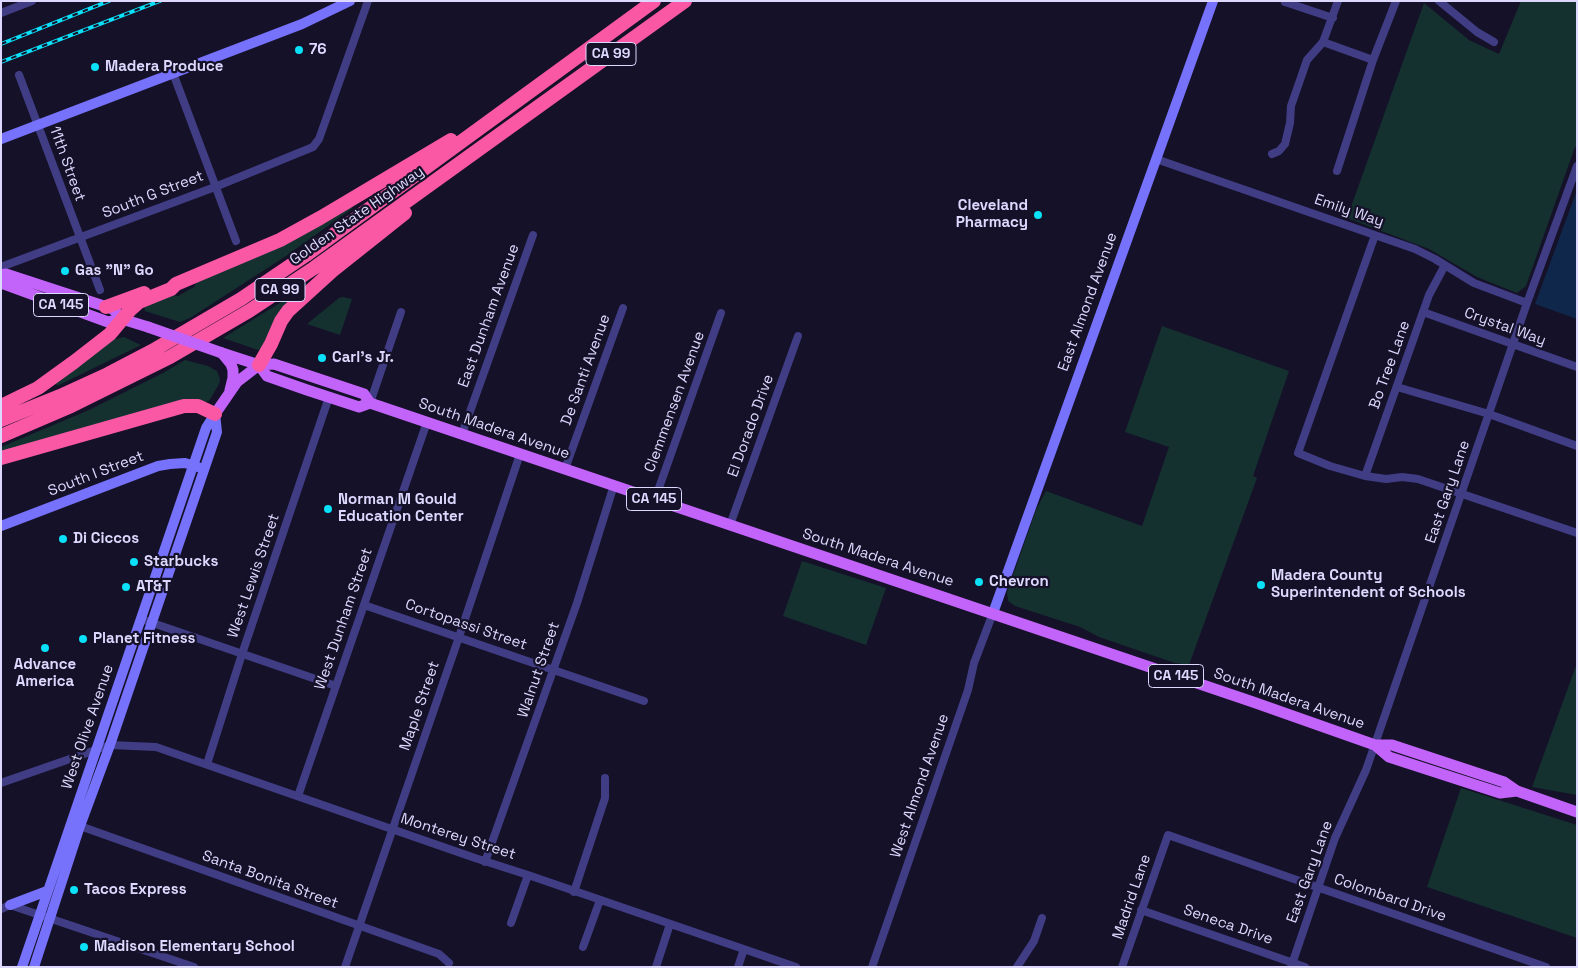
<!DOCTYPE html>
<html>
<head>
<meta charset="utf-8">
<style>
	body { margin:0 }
	#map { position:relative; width:1578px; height:968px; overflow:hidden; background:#151128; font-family:"Space Grotesk",sans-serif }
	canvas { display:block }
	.frame { position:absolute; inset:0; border:2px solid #ddd8fe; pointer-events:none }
</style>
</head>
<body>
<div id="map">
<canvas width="1578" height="968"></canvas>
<div class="frame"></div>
</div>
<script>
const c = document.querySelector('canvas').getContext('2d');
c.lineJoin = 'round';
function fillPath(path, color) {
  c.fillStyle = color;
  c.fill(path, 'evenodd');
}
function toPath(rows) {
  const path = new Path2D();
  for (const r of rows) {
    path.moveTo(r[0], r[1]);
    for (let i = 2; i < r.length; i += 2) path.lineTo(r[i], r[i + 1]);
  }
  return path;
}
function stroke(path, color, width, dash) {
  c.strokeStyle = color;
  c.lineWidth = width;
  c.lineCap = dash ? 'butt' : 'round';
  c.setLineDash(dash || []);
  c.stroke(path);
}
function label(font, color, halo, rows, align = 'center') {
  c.font = font + ' "Space Grotesk",sans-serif';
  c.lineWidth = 4.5;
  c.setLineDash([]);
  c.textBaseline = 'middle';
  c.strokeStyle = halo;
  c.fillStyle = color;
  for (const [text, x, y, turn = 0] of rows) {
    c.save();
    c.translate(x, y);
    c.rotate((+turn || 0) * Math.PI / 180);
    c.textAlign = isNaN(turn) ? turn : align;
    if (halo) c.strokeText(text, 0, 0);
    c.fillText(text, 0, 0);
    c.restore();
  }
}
fillPath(toPath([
	[1521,1,1577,1,1577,147,1575,147,1526,286,1517,293,1477,277,1429,249,1347,218,1424,3,1469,40,1499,54],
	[350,205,353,208,286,256,190,318,180,322,145,311,144,306,171,295,178,296,194,287,198,280],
	[293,295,296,299,264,348,258,350,223,338],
	[343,297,352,299,340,335,307,324,339,298],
	[1162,326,1289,371,1253,476,1257,478,1189,665,1175,663,1099,637,1080,627,1015,606,1008,601,1007,592,1036,510,1046,491,1142,526,1169,447,1125,432],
	[124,337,141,345,57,386,55,381,112,340],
	[185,360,208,366,217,371,220,379,219,384,209,401,1,455,1,447,89,410,163,373],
	[802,561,886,588,866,645,783,616],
	[1577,663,1577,795,1532,787],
	[1461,788,1577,825,1577,938,1427,887]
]), '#143130');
fillPath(toPath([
	[1577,190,1577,319,1535,304]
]), '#10274c');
stroke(toPath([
	[1439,1,1477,32,1494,42],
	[1285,2,1333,18],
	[1,13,32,1],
	[1323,42,1373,60],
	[173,73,236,241],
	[19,75,100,290],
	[1272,154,1279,151,1285,144,1290,123,1291,106,1307,60,1323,42,1338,1],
	[1156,159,1415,249,1435,259,1474,283,1527,303],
	[1337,171,1373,60,1396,1],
	[1375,235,1298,453,1330,466,1365,476,1386,479,1402,477,1418,479,1577,533],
	[1,267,215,187,313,147,319,139,368,1],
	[1423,312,1577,367],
	[1397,387,1489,414,1577,446],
	[370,403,401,312],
	[462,434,533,235],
	[565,469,623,308],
	[1365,476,1429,295,1445,265],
	[655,499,721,313],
	[730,525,798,336],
	[364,605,644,701],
	[141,619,336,686],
	[207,764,242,654,329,397],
	[1,783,110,745,156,747,475,858,528,875,796,967],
	[298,796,427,422],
	[80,826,439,954,449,963],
	[485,862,577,603,614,485],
	[574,892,605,798,605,778],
	[1,909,10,905,194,967],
	[1141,910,1305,967],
	[511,923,528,875],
	[583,947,600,900],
	[345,967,459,637,520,454],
	[656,967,670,924],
	[738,967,744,949],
	[872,967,968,690,974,663,993,613],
	[1017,967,1034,941,1042,918],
	[1122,967,1168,835,1546,967],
	[1291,967,1335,838,1366,770,1527,303,1577,166]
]), '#403d85', 8);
stroke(toPath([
	[1,139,302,24,350,1],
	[1,526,158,466,170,464,185,463,198,467],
	[993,613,1213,1],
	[10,905,47,891],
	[22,967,206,428,215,414],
	[34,967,80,826,110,745,217,432,215,414]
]), '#7672fb', 10);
stroke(toPath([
	[1,275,6,274,113,309,122,319],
	[1,283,108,322,122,319,148,327],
	[222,353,259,365,274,364,364,394,370,403,1253,702,1375,745,1389,757,1500,793,1517,791],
	[222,353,231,364,233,370,233,378,230,390],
	[259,365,267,376,307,390,359,407,370,403],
	[215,414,237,382,259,365],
	[1375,745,1392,745,1504,782,1517,791,1577,812]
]), '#c263fa', 11);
stroke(toPath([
	[106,307,144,293],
	[259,365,271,344,281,321,288,311,332,271,405,213],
	[1,406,38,388,74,362,110,334,130,310,139,302,171,289,176,284,280,240,320,218,451,140],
	[1,420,60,396,108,374,152,351,241,299,306,255,654,1],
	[1,436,71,406,170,357,249,311,314,268,685,1],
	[1,458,184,406,198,406,215,414]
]), '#fa57a5', 14);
const rail = toPath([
	[1,44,109,1],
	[1,62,160,1]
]);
stroke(rail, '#0ae0f8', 4);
stroke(rail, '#151128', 2, [5.5]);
stroke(toPath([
	[148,327,222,353]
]), '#c263fa', 11);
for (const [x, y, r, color] of [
	[299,50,5,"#0ae0f8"],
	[95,67,5,"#0ae0f8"],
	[1038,215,5,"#0ae0f8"],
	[65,271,5,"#0ae0f8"],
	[322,358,5,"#0ae0f8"],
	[328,509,5,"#0ae0f8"],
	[63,539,5,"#0ae0f8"],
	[134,562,5,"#0ae0f8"],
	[979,582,5,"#0ae0f8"],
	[1261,585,5,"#0ae0f8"],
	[126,587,5,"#0ae0f8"],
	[83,639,5,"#0ae0f8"],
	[45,648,5,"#0ae0f8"],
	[74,890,5,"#0ae0f8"],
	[84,947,5,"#0ae0f8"]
]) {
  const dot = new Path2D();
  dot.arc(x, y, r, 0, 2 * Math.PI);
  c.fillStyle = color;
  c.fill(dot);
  stroke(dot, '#151128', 2);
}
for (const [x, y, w] of [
	[611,54,50],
	[280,290,50],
	[61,305,55],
	[654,499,55],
	[1176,676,55]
]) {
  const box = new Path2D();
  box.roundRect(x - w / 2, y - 11.5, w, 23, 4);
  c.fillStyle = '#151128';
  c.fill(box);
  stroke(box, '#ddd8fe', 1);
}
label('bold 14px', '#ddd8fe', null, [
	["CA 99",611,54],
	["CA 99",280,290],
	["CA 145",61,305],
	["CA 145",654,499],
	["CA 145",1176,676]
]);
label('bold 15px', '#ddd8fe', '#151128', [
	["76",309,50],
	["Madera Produce",105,67],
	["Cleveland",1028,206,"right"],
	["Pharmacy",1028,223,"right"],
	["Gas \"N\" Go",75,271],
	["Carl's Jr.",332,358],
	["Norman M Gould",338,500],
	["Education Center",338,517],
	["Di Ciccos",73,539],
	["Starbucks",144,562],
	["Madera County",1271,576],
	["Superintendent of Schools",1271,593],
	["Chevron",989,582],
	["AT&T",136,587],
	["Planet Fitness",93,639],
	["Advance",45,665,"center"],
	["America",45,682,"center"],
	["Tacos Express",84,890],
	["Madison Elementary School",94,947]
], 'left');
label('15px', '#ddd8fe', '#151128', [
	["11th Street",67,164,70],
	["South G Street",153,195,-21],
	["Emily Way",1349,211,19],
	["Golden State Highway",357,216,-35],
	["East Almond Avenue",1088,302,-70],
	["East Dunham Avenue",489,316,-70],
	["Crystal Way",1505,327,20],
	["Bo Tree Lane",1390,365,-70],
	["De Santi Avenue",586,370,-70],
	["Clemmensen Avenue",675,402,-70],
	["El Dorado Drive",751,426,-70],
	["South Madera Avenue",494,429,19],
	["South I Street",96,474,-21],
	["East Gary Lane",1448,492,-71],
	["South Madera Avenue",878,558,18],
	["West Lewis Street",254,576,-71],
	["West Dunham Street",344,619,-71],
	["Cortopassi Street",466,625,19],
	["Walnut Street",539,670,-71],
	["South Madera Avenue",1289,699,19],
	["Maple Street",420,706,-71],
	["West Olive Avenue",88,727,-71],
	["West Almond Avenue",920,786,-71],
	["Monterey Street",458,837,18],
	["East Gary Lane",1310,872,-70],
	["Santa Bonita Street",270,880,20],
	["Madrid Lane",1132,897,-71],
	["Colombard Drive",1390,898,19],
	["Seneca Drive",1228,925,19]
]);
</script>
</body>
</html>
